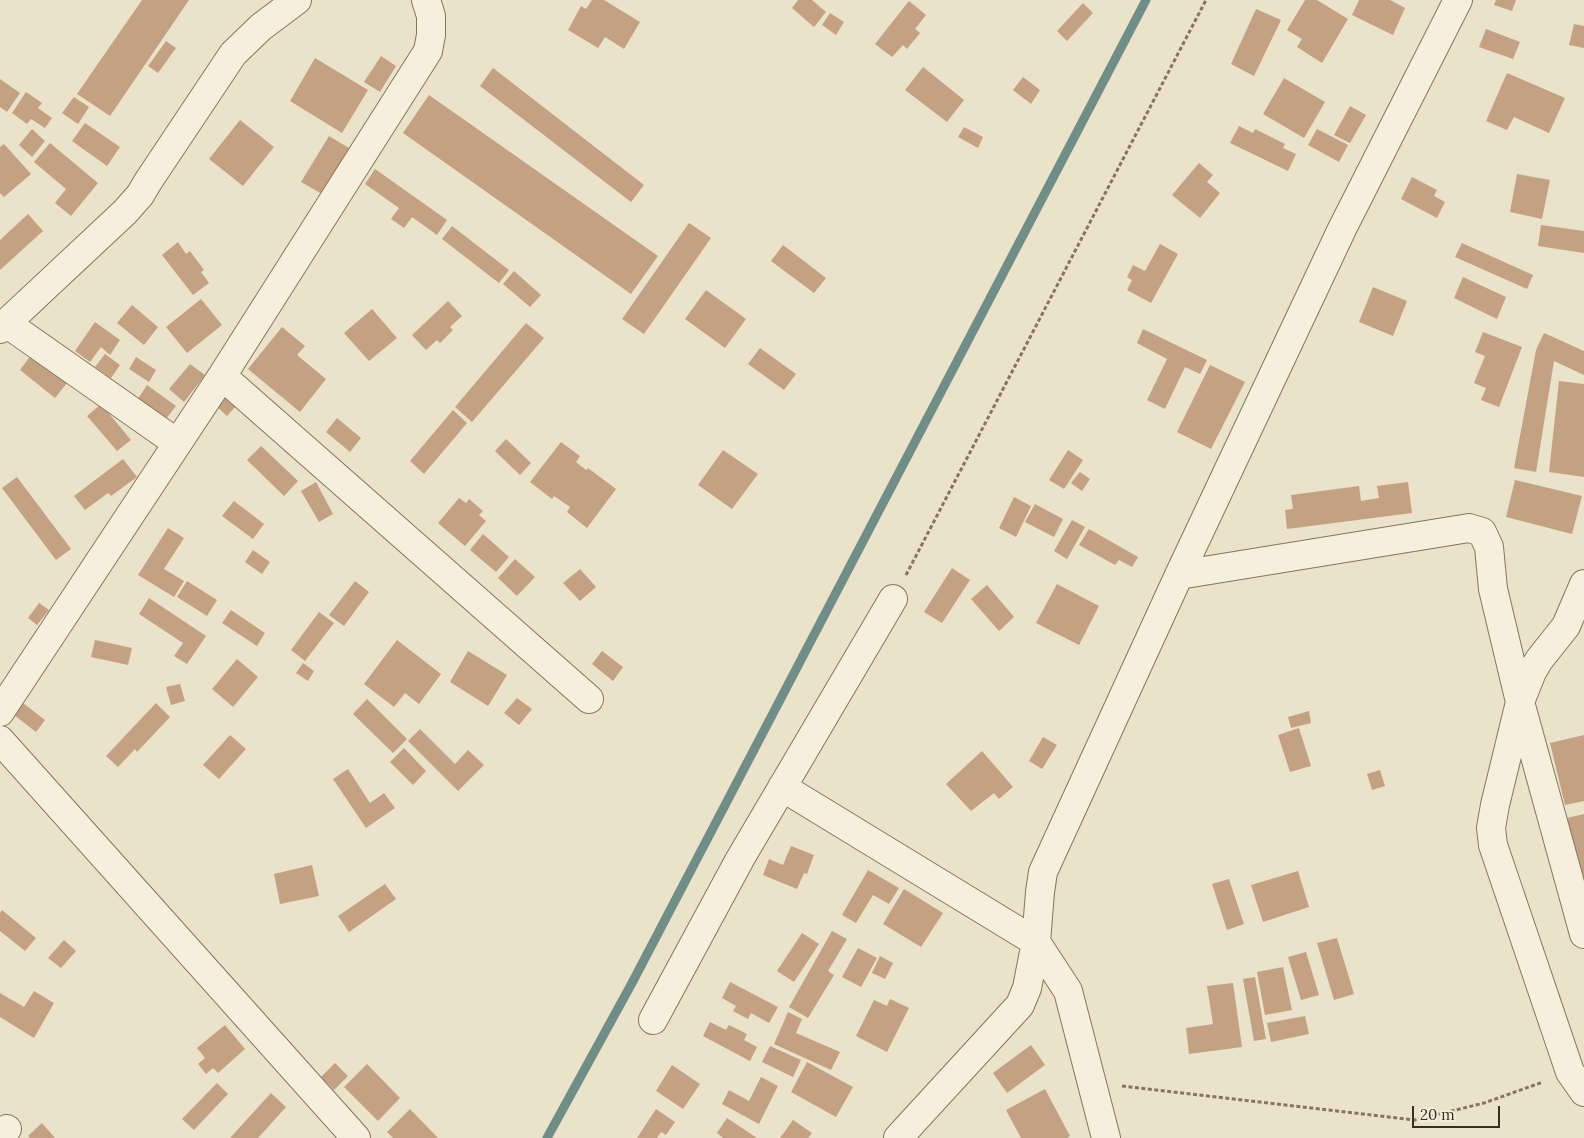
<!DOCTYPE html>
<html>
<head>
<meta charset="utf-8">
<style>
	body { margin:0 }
	#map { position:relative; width:1584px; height:1138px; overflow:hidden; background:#eae2c9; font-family:Lora,serif }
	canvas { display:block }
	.scale { position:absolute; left:1412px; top:1106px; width:88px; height:22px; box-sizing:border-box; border:2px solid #372d21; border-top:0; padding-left:6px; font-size:15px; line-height:18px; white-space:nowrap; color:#372d21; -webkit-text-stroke:4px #f2ecd8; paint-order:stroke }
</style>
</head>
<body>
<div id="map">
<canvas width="1584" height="1138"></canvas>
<div class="scale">20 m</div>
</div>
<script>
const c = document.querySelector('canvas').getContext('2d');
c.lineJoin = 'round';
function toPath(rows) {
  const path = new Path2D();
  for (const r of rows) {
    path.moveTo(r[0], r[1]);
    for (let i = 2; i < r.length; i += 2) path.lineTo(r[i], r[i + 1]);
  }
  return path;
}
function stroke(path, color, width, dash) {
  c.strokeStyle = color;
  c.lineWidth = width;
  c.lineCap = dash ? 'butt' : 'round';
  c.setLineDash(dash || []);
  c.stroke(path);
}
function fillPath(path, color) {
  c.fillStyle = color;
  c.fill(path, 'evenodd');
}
stroke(toPath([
	[547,1138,632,983,1146,0]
]), '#718d87', 9);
fillPath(toPath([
	[142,0,189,0,110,116,77,94],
	[592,0,604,0,640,22,624,49,605,37,598,48,568,30,581,6,586,9],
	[798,0,812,0,826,12,814,27,792,8],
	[1305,0,1317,0,1348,19,1322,63,1297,47,1302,39,1287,30],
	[1359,0,1390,0,1405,8,1393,35,1352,15],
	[1496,0,1516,0,1512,11,1494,5],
	[909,1,926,15,915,29,920,33,907,49,903,45,892,57,875,44],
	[1083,3,1093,13,1067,41,1057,31],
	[1256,9,1281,20,1254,76,1231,64],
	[830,13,844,22,836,35,822,25],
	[1574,24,1584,26,1584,48,1569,45],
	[1486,29,1520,42,1513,59,1479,47],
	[166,41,176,48,158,73,148,66],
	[381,56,396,66,380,92,364,82],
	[315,58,368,90,342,133,290,101],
	[923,67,964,100,947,122,905,90],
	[493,68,644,185,631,202,480,86],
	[1507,73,1565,98,1549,133,1514,117,1507,130,1486,121],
	[1023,77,1040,90,1031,104,1013,90],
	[1284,78,1325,102,1304,138,1263,114],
	[0,79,20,93,7,112,0,107],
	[26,92,42,103,38,108,52,118,45,128,31,119,27,124,12,113],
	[429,95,658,256,631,294,403,133],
	[74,97,89,107,78,124,62,113],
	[1350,106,1366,115,1350,143,1334,135],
	[240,120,274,147,243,186,209,159],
	[85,123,120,147,107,166,72,141],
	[1239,126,1253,133,1255,129,1285,144,1283,148,1296,154,1288,171,1230,143],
	[964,127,983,137,978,148,958,137],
	[32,129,45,141,32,157,19,145],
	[1317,129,1348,145,1339,162,1308,145],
	[329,136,349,148,322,194,301,182],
	[50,143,98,183,71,216,55,203,66,189,34,162],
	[4,144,31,174,4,197,0,193,0,147],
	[1199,163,1213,175,1207,182,1220,193,1200,218,1172,195],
	[375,169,447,220,437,235,412,217,404,228,391,219,399,208,365,184],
	[1517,174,1550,180,1542,219,1510,212],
	[1412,177,1437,190,1434,196,1445,202,1437,218,1401,199],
	[28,214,43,231,0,270,0,240],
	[689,223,711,238,644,334,622,319],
	[1541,225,1584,231,1584,253,1538,246],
	[452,226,509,270,499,283,442,239],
	[178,242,186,254,190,251,204,270,201,272,209,283,193,295,162,255],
	[1462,243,1533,275,1527,289,1455,257],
	[1160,244,1178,254,1151,303,1127,290,1132,280,1127,277,1133,265,1145,271],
	[783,245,826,278,814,293,771,261],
	[514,271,541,295,530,307,503,284],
	[1463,277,1506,297,1497,319,1454,298],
	[1373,287,1407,301,1393,336,1359,322],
	[706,290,746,319,725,348,685,319],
	[201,299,222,325,187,353,166,327],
	[448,301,462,316,450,327,453,330,440,343,437,340,426,350,412,335],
	[132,305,158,327,144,345,117,323],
	[372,309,397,338,369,361,344,333],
	[95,322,120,340,110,355,101,347,90,362,75,351],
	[526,323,544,338,472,422,455,407],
	[282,327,305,346,297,355,326,379,300,412,248,369],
	[1143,329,1207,360,1200,374,1185,367,1165,409,1147,400,1167,359,1137,343],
	[1483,332,1522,347,1499,407,1481,400,1486,388,1474,383,1485,356,1475,352],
	[1544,333,1584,351,1584,375,1554,361,1536,472,1514,468,1536,350],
	[760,348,796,374,784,390,748,364],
	[105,354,120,365,111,378,95,367],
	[31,355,67,383,55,398,20,370],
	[136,357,156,370,149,382,129,369],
	[190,364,205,375,184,402,169,389],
	[1210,365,1245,382,1211,449,1177,432],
	[1559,381,1584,384,1584,477,1549,472],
	[147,385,176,406,165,420,137,400],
	[226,392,238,404,227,416,214,404],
	[101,404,131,440,117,451,87,416],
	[453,410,467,423,424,474,410,461],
	[337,418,361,438,350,452,326,432],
	[506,439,531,463,520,475,495,451],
	[561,442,580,456,576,462,586,470,588,468,616,489,587,528,567,512,570,507,554,496,552,499,530,482],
	[261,446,298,481,284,496,247,460],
	[723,450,758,474,732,509,698,485],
	[1068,450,1083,460,1064,489,1049,480],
	[123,459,137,477,111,496,108,493,85,510,74,496],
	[1080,472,1090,479,1082,491,1071,483],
	[17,477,71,549,56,560,2,488],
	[1515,480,1582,496,1572,534,1506,517],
	[316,482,333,514,319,522,301,491],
	[1408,482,1412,513,1287,529,1285,510,1293,509,1291,495,1359,486,1361,501,1379,498,1377,486],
	[1014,497,1031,506,1016,537,999,528],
	[459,498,466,503,469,499,483,511,479,515,486,521,465,546,438,523],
	[234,501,264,524,253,539,222,516],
	[1035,504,1063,519,1054,537,1025,522],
	[1072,520,1085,527,1067,559,1054,551],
	[168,528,184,538,164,569,184,581,174,597,138,575],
	[1089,529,1138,557,1132,567,1119,560,1115,565,1079,545],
	[483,534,509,557,496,572,470,550],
	[253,550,270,562,262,574,245,562],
	[515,559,535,577,517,596,498,578],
	[952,568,970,580,942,623,924,612],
	[580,569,596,587,580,601,563,583],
	[187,581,217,600,207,616,177,597],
	[355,581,369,592,344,626,329,615],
	[1057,584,1099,606,1079,645,1036,623],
	[987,585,1014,617,999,631,971,599],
	[149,598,206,636,187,664,174,656,183,643,139,614],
	[39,603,49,610,37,625,28,618],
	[231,610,265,633,257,646,222,623],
	[319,612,334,623,305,661,291,650],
	[95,640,132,648,128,665,91,657],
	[397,640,441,674,419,704,405,693,394,707,364,684],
	[468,651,507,675,488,706,450,682],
	[602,651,623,667,613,681,592,664],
	[237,659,258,677,233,707,212,689],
	[303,663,314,671,308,681,296,673],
	[180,684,185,701,171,705,166,687],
	[517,698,532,709,519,725,504,713],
	[367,699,407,739,393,753,353,714],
	[23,703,45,720,36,732,14,715],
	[156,703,170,717,137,752,135,749,118,767,106,756],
	[1309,711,1311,723,1291,728,1288,717],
	[1299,728,1311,766,1290,772,1278,735],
	[420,729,455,764,468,750,484,765,458,791,408,741],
	[230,735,246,749,219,779,203,765],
	[1584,735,1584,801,1565,805,1550,743],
	[1043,737,1057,745,1042,769,1029,761],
	[404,748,426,771,413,785,390,762],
	[982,751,1013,787,999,799,994,793,971,811,946,784],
	[348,769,370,803,384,793,395,808,366,828,333,779],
	[1380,770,1385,786,1372,790,1367,774],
	[1584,814,1584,884,1583,884,1567,818],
	[791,846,814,855,807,874,804,873,797,889,763,875,769,859,783,865],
	[312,865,319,896,280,904,274,874],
	[868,870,899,888,889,904,873,895,856,923,842,915],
	[1298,871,1309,907,1263,922,1251,885],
	[1229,879,1244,924,1227,930,1212,884],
	[385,884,396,899,349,932,338,916],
	[904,889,943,913,921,947,883,924],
	[2,910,36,938,25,951,0,931,0,913],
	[832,931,847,939,828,971,834,975,808,1018,789,1007],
	[802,933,819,944,794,982,777,971],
	[1337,938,1354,994,1334,1000,1317,943],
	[64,940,76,951,61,968,48,958],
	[858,948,877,958,861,987,842,977],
	[1306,952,1319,995,1301,1000,1288,957],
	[880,956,893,963,885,979,872,973],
	[1283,967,1292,1010,1265,1015,1257,972],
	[1255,977,1266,1039,1254,1041,1243,979],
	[730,982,778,1007,769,1023,751,1013,748,1019,733,1011,736,1006,722,998],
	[1233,983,1242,1047,1189,1054,1186,1028,1213,1024,1207,986],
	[34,991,54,1003,34,1038,0,1017,0,993,24,1007],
	[890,999,909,1008,887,1052,856,1036,874,1000,887,1006],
	[788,1012,802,1019,796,1033,840,1052,831,1070,774,1044],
	[1305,1016,1309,1034,1271,1042,1267,1023],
	[710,1022,726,1030,729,1025,747,1034,744,1040,757,1047,750,1061,703,1036],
	[225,1025,245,1049,218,1073,213,1068,206,1074,198,1064,205,1058,197,1048],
	[1031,1045,1045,1065,1007,1093,993,1073],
	[770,1046,801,1060,793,1077,762,1062],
	[807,1062,853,1087,836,1117,791,1092],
	[335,1063,348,1076,334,1090,321,1077],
	[367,1064,400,1098,378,1121,344,1087],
	[672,1065,700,1084,683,1109,656,1091],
	[761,1077,778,1086,759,1124,722,1104,729,1090,749,1101],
	[217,1083,228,1094,194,1130,182,1119],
	[1045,1089,1070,1136,1067,1138,1021,1138,1006,1110],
	[271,1093,286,1107,258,1138,230,1138],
	[410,1109,438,1138,393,1138,387,1132],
	[656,1109,675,1122,666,1135,661,1132,657,1138,637,1138],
	[727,1118,757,1138,723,1138,717,1133],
	[793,1120,812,1133,808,1138,780,1138],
	[42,1123,55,1138,30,1138,28,1136]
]), '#c4a183');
const minor = toPath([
	[6,323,177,443],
	[0,329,125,212,140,195,149,180,233,54,261,27,297,0],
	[222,376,589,699],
	[1179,575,1469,528,1482,532,1489,547,1493,589,1520,702,1584,934],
	[1584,584,1566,626,1539,660,1532,672,1520,702,1495,805,1491,828,1493,845,1570,1072,1584,1092],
	[0,712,222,376,428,51,431,35,431,16,426,0],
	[0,740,356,1138],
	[782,787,1036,942,1068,991,1106,1138],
	[653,1020,740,859,893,599],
	[0,1138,7,1129],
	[898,1138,1020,1005,1027,988,1036,942,1040,892,1043,872,1179,575,1342,229,1458,0]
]);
stroke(minor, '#85755f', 30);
stroke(toPath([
	[906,575,1206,0],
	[1122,1086,1415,1120,1484,1103,1543,1082]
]), '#85755f', 3, [4, 2.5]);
stroke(minor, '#f6efdc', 28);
</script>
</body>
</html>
